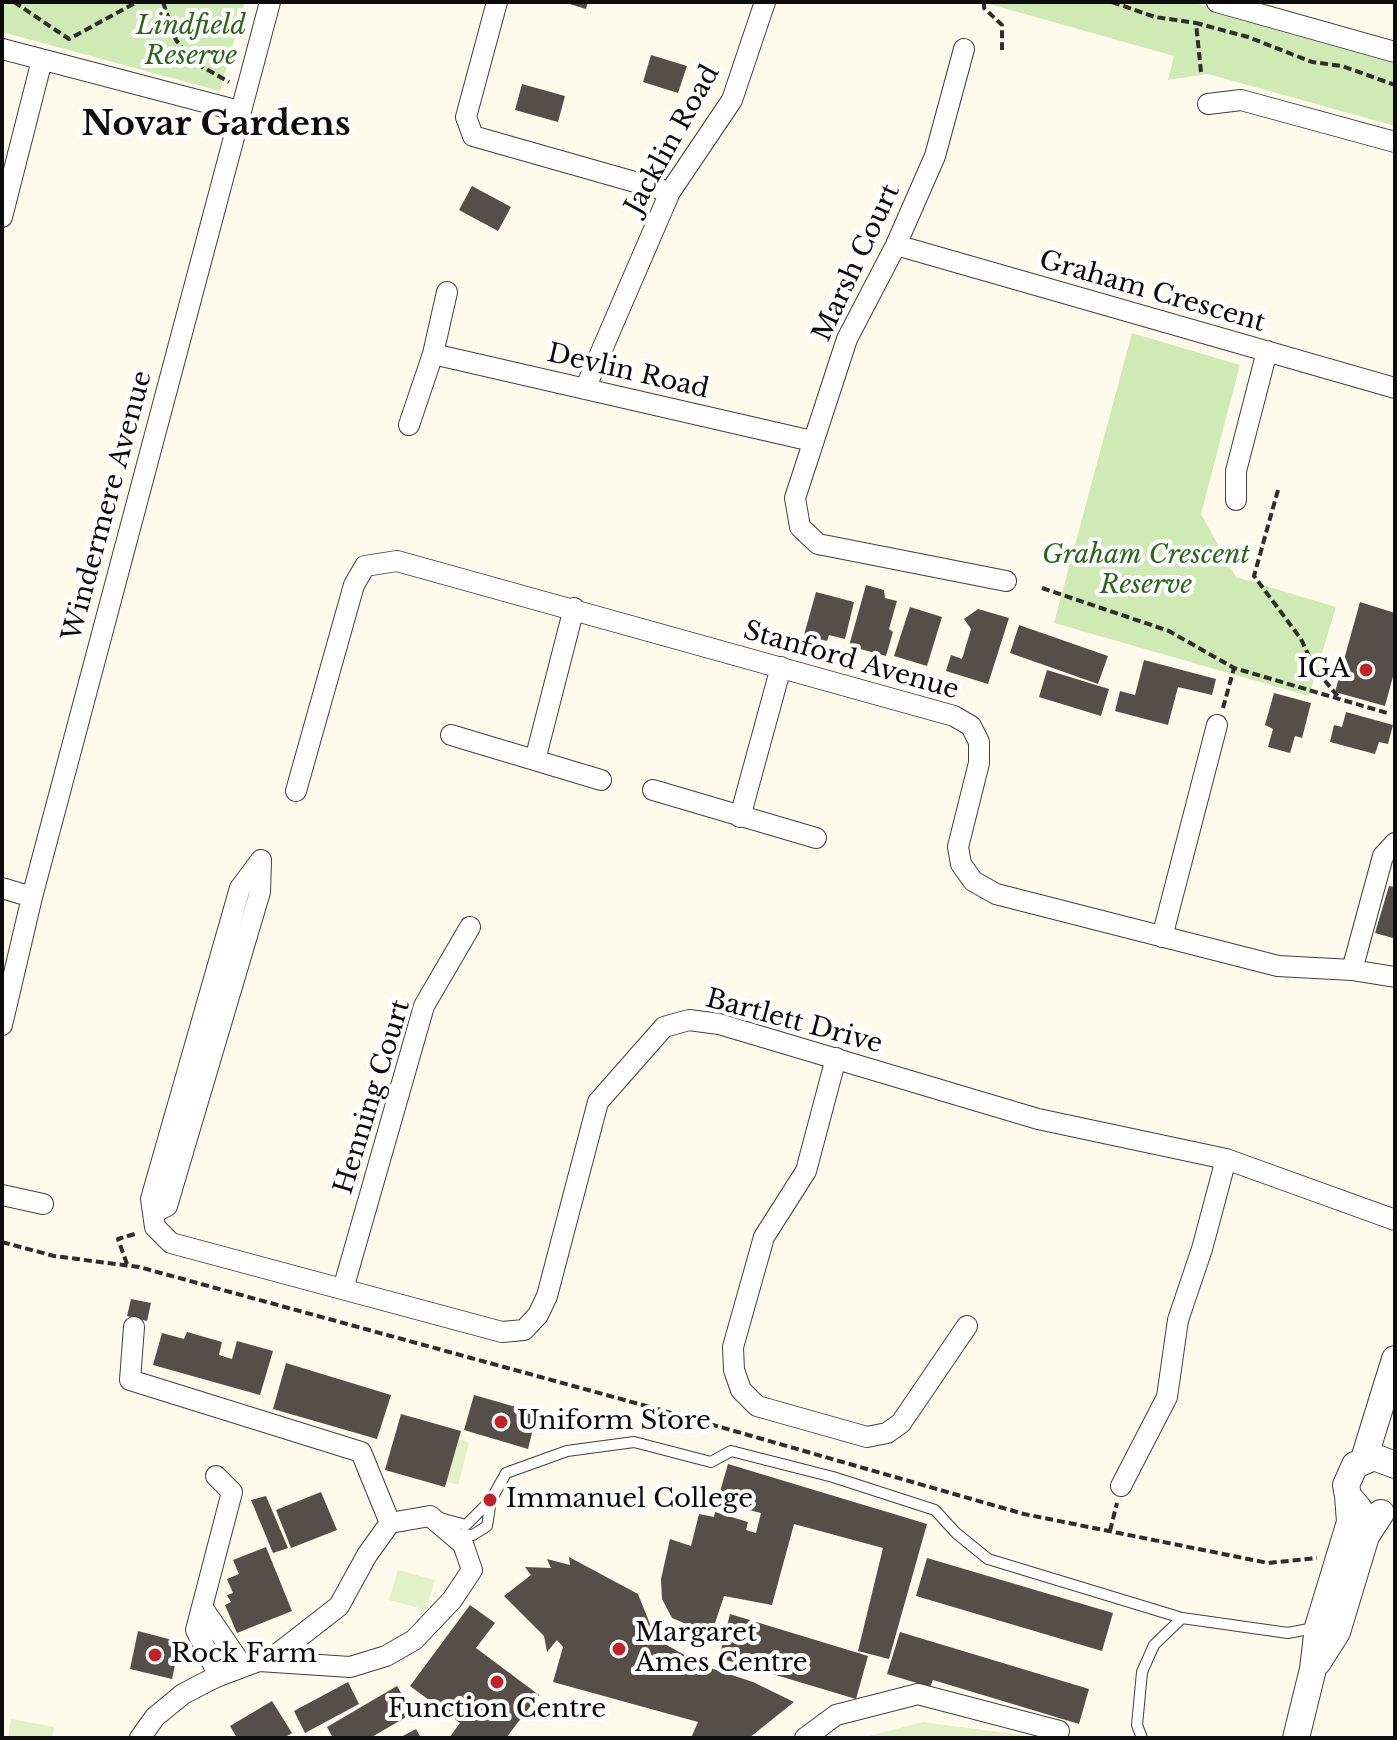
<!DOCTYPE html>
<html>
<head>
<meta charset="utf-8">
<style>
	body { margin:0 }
	#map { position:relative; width:1397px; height:1740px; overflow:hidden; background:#fffbec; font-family:"Libre Baskerville",serif }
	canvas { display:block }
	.frame { position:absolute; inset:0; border:4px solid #0c0c0c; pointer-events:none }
</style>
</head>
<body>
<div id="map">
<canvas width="1397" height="1740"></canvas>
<div class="frame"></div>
</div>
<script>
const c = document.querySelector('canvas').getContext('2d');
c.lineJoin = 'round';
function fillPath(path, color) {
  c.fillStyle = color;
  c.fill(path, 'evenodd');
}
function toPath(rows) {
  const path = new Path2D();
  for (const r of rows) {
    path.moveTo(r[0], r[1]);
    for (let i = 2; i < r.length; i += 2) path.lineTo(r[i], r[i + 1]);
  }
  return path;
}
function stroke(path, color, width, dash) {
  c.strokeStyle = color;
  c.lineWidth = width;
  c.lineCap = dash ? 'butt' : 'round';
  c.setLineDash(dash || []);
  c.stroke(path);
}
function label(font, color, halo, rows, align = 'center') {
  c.font = font + ' "Libre Baskerville",serif';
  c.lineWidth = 8;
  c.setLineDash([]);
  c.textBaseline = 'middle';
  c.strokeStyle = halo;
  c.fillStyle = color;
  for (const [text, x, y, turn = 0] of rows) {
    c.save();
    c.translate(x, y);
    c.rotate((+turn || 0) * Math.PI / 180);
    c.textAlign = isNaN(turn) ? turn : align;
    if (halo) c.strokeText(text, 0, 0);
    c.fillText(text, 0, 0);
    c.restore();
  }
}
fillPath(toPath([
	[2,2,245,2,220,91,2,32],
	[982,2,1191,2,1395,58,1395,126,1208,74,1168,80,1174,56],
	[1132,333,1240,365,1201,514,1236,577,1336,607,1309,696,1054,623]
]), '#d0eab5');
fillPath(toPath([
	[458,1439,469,1443,458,1485,446,1481],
	[398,1570,435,1580,426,1610,389,1600],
	[11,1719,54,1727,52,1738,8,1738],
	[923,1722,1020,1735,1028,1738,861,1738]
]), '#e2f1c7');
fillPath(toPath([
	[563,2,588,2,586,9],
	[651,55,687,66,678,93,643,82],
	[522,84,565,96,558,122,515,110],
	[472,186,511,207,498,231,459,210],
	[866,585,884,590,885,598,897,601,889,629,893,632,886,656,849,646],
	[816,592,854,602,845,639,829,635,827,641,804,635],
	[1360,602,1395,613,1395,669,1385,706,1335,692],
	[910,607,942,617,927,666,894,656],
	[978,609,1009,618,988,684,946,671,951,655,962,659,971,629,964,619],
	[1019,625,1108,656,1098,684,1010,653],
	[1144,660,1216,679,1212,695,1178,687,1168,725,1115,711,1120,691,1135,695],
	[1047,670,1109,689,1101,716,1039,697],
	[1274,693,1311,703,1302,738,1295,736,1290,753,1268,747,1273,729,1265,725],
	[1346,712,1393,725,1388,744,1379,742,1375,754,1330,742,1334,725,1342,727],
	[1389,886,1395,887,1393,938,1375,933],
	[131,1299,151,1303,147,1321,127,1316],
	[187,1332,222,1342,219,1355,232,1359,237,1341,273,1351,260,1395,153,1365,162,1333,184,1339],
	[286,1363,391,1395,377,1439,273,1409],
	[474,1395,537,1413,528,1449,464,1430],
	[401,1414,461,1431,445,1487,385,1470],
	[728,1464,927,1524,889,1659,858,1651,883,1548,794,1524,772,1605,724,1596,710,1638,689,1632,691,1626,672,1618,662,1599,661,1579,670,1539,691,1546,699,1514,714,1517,715,1512,748,1522,746,1530,756,1533,761,1513,717,1502],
	[321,1492,337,1530,291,1548,276,1510],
	[266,1496,288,1548,273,1553,251,1500],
	[266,1547,292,1611,237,1633,225,1605,231,1602,227,1595,233,1593,227,1579,239,1574,233,1560],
	[569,1557,638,1594,656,1639,704,1666,753,1682,794,1702,749,1738,691,1738,698,1722,553,1682,563,1647,557,1640,547,1652,544,1636,504,1596,531,1575,525,1567,551,1568,547,1559,570,1565],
	[927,1558,1113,1613,1102,1651,916,1596],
	[470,1605,495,1623,476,1648,539,1695,506,1738,449,1738,460,1723,410,1686],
	[730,1614,868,1656,856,1699,719,1658],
	[138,1631,180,1642,172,1679,130,1669],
	[900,1632,1089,1689,1079,1724,933,1680,930,1687,887,1674],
	[348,1682,359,1704,305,1733,294,1711],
	[397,1686,413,1713,370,1738,333,1738,327,1727],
	[272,1701,292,1733,284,1738,237,1738,230,1726],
	[416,1729,421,1738,399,1738]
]), '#554e49');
const service = toPath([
	[440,1518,466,1525,491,1500,506,1473,567,1451,634,1442,711,1462,731,1451,833,1477,935,1510,956,1533,988,1559,1182,1618],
	[454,1534,473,1535,487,1526,491,1500],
	[1142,1738,1137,1725,1142,1672,1154,1645,1182,1618,1288,1633,1314,1628]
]);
const minor = toPath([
	[497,2,466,117,473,136,670,192],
	[1217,2,1395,52],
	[2,49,239,111],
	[964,49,935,156,896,245,847,339,795,498,800,527,818,544,1006,581],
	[1208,104,1241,100,1395,142],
	[2,217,42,60],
	[896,245,1395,388],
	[433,354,812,441],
	[585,389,670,192,732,100,765,2],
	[409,425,433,354,447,292],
	[1236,500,1236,471,1267,351],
	[451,735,601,780],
	[535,760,574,608],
	[653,790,816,838],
	[296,791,354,585,365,566,397,561,954,716,971,726,979,742,979,763,958,847,961,864,973,881,996,894,1278,966,1352,970,1395,977],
	[740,817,781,667],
	[261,860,240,888,151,1199,155,1227,171,1243,502,1332,524,1330,538,1315,547,1296,598,1102,664,1027,689,1020,719,1024,1038,1119,1226,1159,1395,1220],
	[2,888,32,897],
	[1162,937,1217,725],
	[1352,970,1383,856,1395,843],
	[2,1025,32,897,270,2],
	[836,1058,806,1171,764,1237,733,1347,734,1370,741,1390,757,1406,867,1437,887,1433,901,1423,967,1326],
	[2,1195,43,1204],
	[155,1212,167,1206,260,892,261,860],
	[343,1289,424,1006,470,927],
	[134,1327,130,1380,361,1452,390,1523],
	[216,1476,232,1492,196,1630,219,1676],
	[1121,1486,1167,1397,1178,1320,1202,1249,1226,1159],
	[202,1607,243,1667],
	[140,1738,155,1717,183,1694,210,1680,219,1676,259,1661,276,1655,339,1606,367,1555,390,1523,430,1516,463,1544,472,1570,452,1600,414,1640,386,1656,350,1667,259,1661],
	[805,1738,836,1715,918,1694,1059,1731]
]);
const tertiary = toPath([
	[1364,1459,1395,1359],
	[1359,1509,1348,1496,1346,1485,1355,1465,1374,1457,1395,1465],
	[1318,1662,1337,1632,1366,1536,1381,1513],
	[1296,1738,1313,1669,1318,1627,1350,1522,1348,1496]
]);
stroke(service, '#3f3f3f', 12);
stroke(minor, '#3f3f3f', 22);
stroke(tertiary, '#3f3f3f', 28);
stroke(toPath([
	[14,2,69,39,137,2],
	[163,2,176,40,192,61,229,82],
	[984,2,984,8,1002,25,1002,50],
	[1112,2,1155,17,1196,23],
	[1201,72,1196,23,1248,37,1312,62,1342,66,1395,85],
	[1278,490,1254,576,1301,639,1314,667,1339,698],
	[1042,588,1169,631,1234,668,1387,713],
	[1223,708,1234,668],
	[2,1242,54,1256,139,1267,661,1410,1024,1514,1268,1563,1317,1558],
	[127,1264,118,1239,138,1233],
	[1110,1531,1117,1503]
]), '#2e2e2e', 4, [8, 4]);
stroke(service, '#fff', 10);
stroke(minor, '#fff', 20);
stroke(tertiary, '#fff', 26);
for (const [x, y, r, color] of [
	[1366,670,8,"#bf2228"],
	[501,1422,8,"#bf2228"],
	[490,1500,8,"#bf2228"],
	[619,1649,8,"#bf2228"],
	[155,1655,8,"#bf2228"],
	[497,1682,8,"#bf2228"]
]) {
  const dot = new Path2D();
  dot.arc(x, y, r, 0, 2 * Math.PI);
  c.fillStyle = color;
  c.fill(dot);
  stroke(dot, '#fff', 3);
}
label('italic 26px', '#2a651c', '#fff', [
	["Lindfield",191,27],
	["Reserve",191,57],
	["Graham Crescent",1146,556],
	["Reserve",1146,586]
]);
label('26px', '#0c0c0c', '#fff', [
	["Jacklin Road",673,140,-61],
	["Marsh Court",857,263,-65],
	["Graham Crescent",1152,292,16],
	["Devlin Road",628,372,13],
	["Windermere Avenue",108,506,-75],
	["Stanford Avenue",851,661,16],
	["Bartlett Drive",794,1022,15],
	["Henning Court",373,1097,-73]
]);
label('26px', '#0c0c0c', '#fff', [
	["IGA",1350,670,"right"],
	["Uniform Store",517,1422],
	["Immanuel College",506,1500],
	["Margaret",635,1634],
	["Ames Centre",635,1664],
	["Rock Farm",171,1655],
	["Function Centre",497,1710,"center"]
], 'left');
label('bold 34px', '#0c0c0c', '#fff', [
	["Novar Gardens",216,125]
]);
</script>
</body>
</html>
